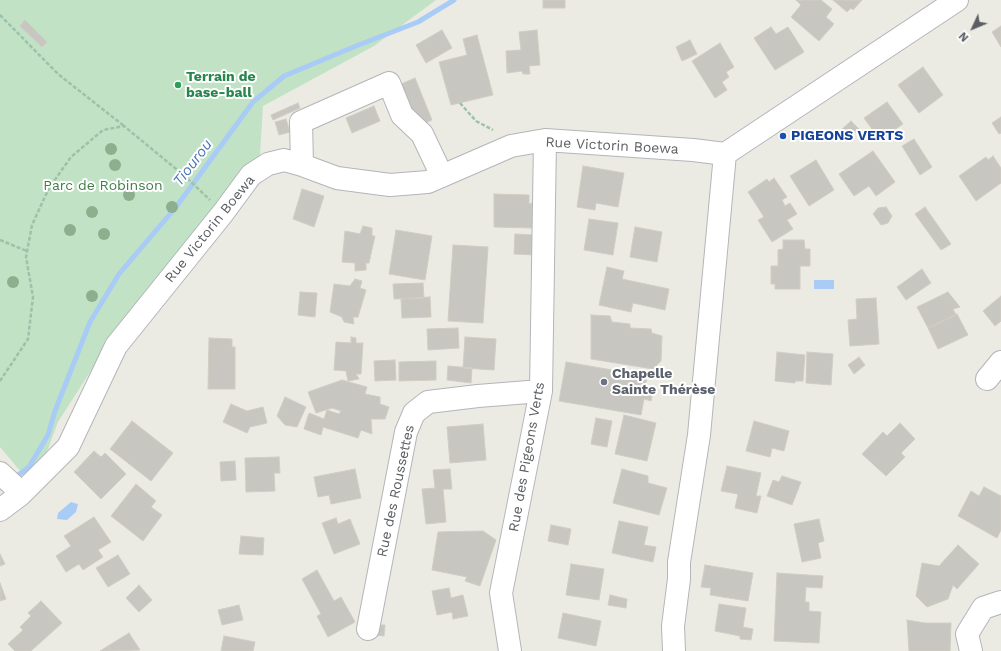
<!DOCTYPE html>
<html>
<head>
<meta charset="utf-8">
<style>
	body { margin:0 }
	#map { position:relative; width:1001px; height:651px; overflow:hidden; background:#ecebe3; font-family:"Work Sans",sans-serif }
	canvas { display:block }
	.north { position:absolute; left:953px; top:8px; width:40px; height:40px; -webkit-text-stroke:3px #fff; paint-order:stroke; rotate:226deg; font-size:11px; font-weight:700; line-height:16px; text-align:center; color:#5b5e62 }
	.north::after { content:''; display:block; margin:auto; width:14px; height:18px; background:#5b5e62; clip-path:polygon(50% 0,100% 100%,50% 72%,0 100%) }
</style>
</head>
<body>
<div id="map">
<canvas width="1001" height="651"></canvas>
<div class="north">N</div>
</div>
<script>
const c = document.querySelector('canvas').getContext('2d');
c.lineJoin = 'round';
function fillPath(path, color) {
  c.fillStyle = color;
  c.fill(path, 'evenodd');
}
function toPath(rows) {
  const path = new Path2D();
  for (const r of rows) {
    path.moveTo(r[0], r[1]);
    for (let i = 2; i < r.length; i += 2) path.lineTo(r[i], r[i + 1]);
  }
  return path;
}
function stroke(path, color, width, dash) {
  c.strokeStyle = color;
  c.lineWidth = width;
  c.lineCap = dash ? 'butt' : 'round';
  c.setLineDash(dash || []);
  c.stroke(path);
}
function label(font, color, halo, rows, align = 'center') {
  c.font = font + ' "Work Sans",sans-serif';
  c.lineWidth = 4;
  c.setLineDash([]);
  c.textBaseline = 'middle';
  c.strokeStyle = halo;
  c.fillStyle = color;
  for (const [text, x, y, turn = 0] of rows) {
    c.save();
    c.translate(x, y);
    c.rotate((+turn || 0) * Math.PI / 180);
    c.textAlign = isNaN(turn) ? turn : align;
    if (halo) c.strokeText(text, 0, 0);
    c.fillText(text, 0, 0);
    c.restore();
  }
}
fillPath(toPath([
	[0,0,436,0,374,46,263,106,260,155,124,319,58,422,46,454,26,478,0,447]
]), '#c2e2c5');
fillPath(toPath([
	[814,280,834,280,834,289,814,289],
	[71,502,78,504,76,512,67,520,57,519,58,513]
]), '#a9ccf6');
stroke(toPath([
	[14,478,29,467,48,435,55,411,90,322,119,274,176,207,253,102,284,76,356,46,418,22,454,0]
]), '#a9ccf6', 5);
const building = toPath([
	[543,0,565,0,565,8,543,8,543,0],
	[796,0,821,0,832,9,826,17,834,24,819,41,791,17,801,5,796,0],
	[833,0,862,0,853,10,851,8,847,12,833,0],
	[25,20,47,42,42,47,20,26,25,20],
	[1001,26,1001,47,992,32,1001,26],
	[771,27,776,34,788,27,804,52,775,70,754,38,771,27],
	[442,30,452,48,426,63,416,45,442,30],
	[537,30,540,65,529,66,530,74,523,74,522,71,507,73,506,51,521,50,519,32,537,30],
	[477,35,493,95,451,105,439,62,467,55,463,39,477,35],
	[690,40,697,54,682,61,676,47,690,40],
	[720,43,734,67,726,72,729,77,722,82,727,90,715,98,692,61,720,43],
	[923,67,943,95,919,113,898,85,923,67],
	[415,78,432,120,418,126,401,84,415,78],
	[887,102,903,124,880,140,864,118,887,102],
	[298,103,300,108,273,120,271,115,298,103],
	[374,106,380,121,352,133,346,118,374,106],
	[1001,117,1001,133,999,134,992,123,1001,117],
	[286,119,290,132,279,135,275,122,286,119],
	[851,121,859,129,849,138,841,130,851,121],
	[914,139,932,167,920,175,902,146,914,139],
	[873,151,895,182,876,196,869,186,854,196,839,174,873,151],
	[993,156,1001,168,1001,183,976,201,959,176,986,157,988,160,993,156],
	[816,160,834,190,809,206,790,176,816,160],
	[583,166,624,173,618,207,596,203,595,210,577,207,583,166],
	[774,178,787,197,782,200,785,206,790,203,797,214,787,220,793,229,772,242,758,220,764,217,748,192,767,179,769,182,774,178],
	[302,189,324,196,314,227,293,219,302,189],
	[494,194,529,195,529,204,532,203,532,228,494,227,494,194],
	[886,207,892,216,888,223,881,225,873,214,878,208,886,207],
	[925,207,951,244,941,250,915,214,925,207],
	[589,219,618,223,613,255,584,250,589,219],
	[363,226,372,228,372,236,375,236,369,263,366,263,366,270,355,271,355,263,342,262,345,231,360,234,363,226],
	[635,227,662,232,657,262,630,257,635,227],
	[396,230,432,236,425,280,389,274,396,230],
	[515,234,536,235,535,255,514,254,515,234],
	[783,240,804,240,805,249,810,249,810,266,800,266,800,289,775,289,775,284,771,284,771,266,778,266,778,250,783,249,783,240],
	[453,245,488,247,483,323,448,321,453,245],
	[607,267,624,271,622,279,669,289,665,310,633,303,631,312,599,305,607,267],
	[922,269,931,283,906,300,897,287,922,269],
	[355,279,362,281,360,288,366,290,358,317,353,317,354,324,344,322,342,317,330,312,334,284,350,286,355,279],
	[423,283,424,298,394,299,393,284,423,283],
	[300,292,317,293,315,317,298,315,300,292],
	[948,292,960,307,953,309,956,315,928,328,917,307,948,292],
	[1001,296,1001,321,995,326,983,311,1001,296],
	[430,297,431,317,402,318,401,299,430,297],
	[876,298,879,344,850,346,848,320,857,319,856,299,876,298],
	[957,314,968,335,938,349,928,328,957,314],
	[591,315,610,316,612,322,630,324,630,328,651,329,652,333,662,336,661,361,653,369,591,359,591,315],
	[458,328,459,348,428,350,427,329,458,328],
	[351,337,356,338,356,343,363,343,361,374,356,374,359,379,348,381,346,371,334,370,336,342,351,343,351,337],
	[465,337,496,339,494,370,463,368,465,337],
	[209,338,232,339,232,347,235,347,235,389,208,389,209,338],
	[777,352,805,355,803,381,795,381,795,383,775,381,777,352],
	[807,352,833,354,831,385,806,383,807,352],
	[859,357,865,365,854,374,848,365,859,357],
	[395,360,396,380,375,381,374,361,395,360],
	[436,361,436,380,399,381,399,362,436,361],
	[566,362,647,376,645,389,653,390,651,401,644,399,641,415,559,401,566,362],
	[448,366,472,368,471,383,447,380,448,366],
	[342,380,367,387,365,394,380,397,380,404,389,407,385,419,371,419,372,434,361,430,358,438,323,427,321,435,304,429,309,413,324,419,327,410,339,414,341,411,332,408,316,413,308,392,342,380],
	[285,397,306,407,297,427,285,425,277,416,285,397],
	[231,404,247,411,263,407,267,423,250,427,247,433,223,422,231,404],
	[624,415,656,423,647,461,615,454,624,415],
	[596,418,612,421,607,447,591,444,596,418],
	[132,421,173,453,151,481,110,449,132,421],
	[754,421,789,431,784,451,772,448,770,457,746,451,754,421],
	[900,423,915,439,901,453,905,457,886,476,862,454,883,432,887,436,900,423],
	[483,424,486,460,450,463,447,427,483,424],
	[94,451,101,457,105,453,126,474,101,499,74,472,94,451],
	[279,457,280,473,274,473,275,491,246,492,245,458,279,457],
	[235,461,236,480,221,481,220,462,235,461],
	[727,466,761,473,756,496,761,496,757,513,735,508,738,494,721,491,727,466],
	[355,469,361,498,331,504,329,495,318,497,314,477,355,469],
	[450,469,452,489,443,489,446,522,426,524,422,489,435,488,433,470,450,469],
	[622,469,648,476,648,483,667,488,659,515,613,503,622,469],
	[782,476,801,482,792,505,767,496,773,480,779,482,782,476],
	[136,484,156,501,151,507,162,515,143,541,111,516,136,484],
	[984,487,1001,496,1001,530,997,538,958,516,971,491,979,496,984,487],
	[94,517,111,542,98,550,103,557,83,570,79,564,66,572,56,556,71,546,64,536,94,517],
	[336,518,338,524,350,519,360,544,334,554,322,523,336,518],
	[819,519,824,541,818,543,821,558,802,562,794,524,819,519],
	[619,521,648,527,644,545,656,547,653,562,612,553,619,521],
	[551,525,571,529,568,545,548,541,551,525],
	[483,531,496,540,480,586,465,581,467,577,432,570,438,532,483,531],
	[241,536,264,538,263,555,239,554,241,536],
	[958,545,979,564,957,589,953,585,948,599,927,607,916,596,922,563,939,566,958,545],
	[0,554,5,564,0,566,0,554],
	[118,555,130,574,108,587,96,568,118,555],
	[571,564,604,569,599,600,566,595,571,564],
	[705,565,753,573,748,601,710,595,711,588,701,587,705,565],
	[317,570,334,601,341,597,355,622,328,637,317,616,321,614,302,579,317,570],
	[777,573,823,576,822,588,806,587,805,602,809,602,809,611,821,612,819,643,774,641,777,573],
	[0,583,6,599,0,601,0,583],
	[139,585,152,600,139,612,126,598,139,585],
	[449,588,451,598,463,595,468,616,453,619,452,612,437,615,432,591,449,588],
	[610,595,627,599,626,608,608,605,610,595],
	[41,601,62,623,31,651,15,651,8,644,23,630,20,627,31,616,28,613,41,601],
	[719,604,746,608,743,627,753,629,751,640,740,639,740,636,715,631,719,604],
	[239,605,243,620,222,625,218,610,239,605],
	[563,613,601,621,596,646,558,638,563,613],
	[907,620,925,623,951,623,950,651,909,651,907,620],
	[373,625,385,625,384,636,373,635,373,625],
	[129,633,140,650,110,651,108,646,129,633],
	[224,636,255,642,253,651,221,651,224,636],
	[108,646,110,651,100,651,108,646]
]);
fillPath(building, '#c8c6c0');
stroke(building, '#d0cdc2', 1);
const minor = toPath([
	[302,165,301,122,389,83,402,115,422,134,442,176],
	[987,379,1001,362],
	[0,473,14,486,20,495],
	[0,510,20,495,68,447,116,346,223,213,251,175,268,164,284,160,302,165,337,178,390,185,428,182,511,146,545,140,693,150,725,154,957,0],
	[368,629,406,432,414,413,428,402,478,396,541,391],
	[510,651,501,593,541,391,545,140],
	[674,651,673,626,679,579,679,562,699,435,725,154],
	[971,651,967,634,983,608,1001,602]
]);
stroke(minor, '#b3b5b9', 24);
stroke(toPath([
	[0,15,58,74,124,126],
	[460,103,476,121,493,130],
	[0,240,27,251],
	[0,381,28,339,33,297,26,257,32,225,49,188,71,157,103,130,124,126,187,178,210,200]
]), '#9cc2aa', 2.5, [4, 2]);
stroke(minor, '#fff', 22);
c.fillStyle = '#8cb08d';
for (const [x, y] of [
	[111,149],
	[115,165],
	[129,195],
	[172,207],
	[92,212],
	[70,230],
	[104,234],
	[13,282],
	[92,296]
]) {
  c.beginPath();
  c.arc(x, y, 6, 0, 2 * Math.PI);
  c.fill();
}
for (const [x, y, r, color] of [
	[178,85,4,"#2e9e5b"],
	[783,136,4,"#1a4fb4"],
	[604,382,4,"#6b7280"]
]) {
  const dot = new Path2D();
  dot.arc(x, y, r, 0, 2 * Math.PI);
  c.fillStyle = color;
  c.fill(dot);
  stroke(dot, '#fff', 1.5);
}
label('bold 14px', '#27864d', '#fff', [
	["Terrain de",186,77],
	["base-ball",186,93]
], 'left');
label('bold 14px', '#164399', '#fff', [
	["PIGEONS VERTS",791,136]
], 'left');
label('14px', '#5b5e62', '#fff', [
	["Rue Victorin Boewa",612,146,3],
	["Rue Victorin Boewa",210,229,-51],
	["Rue des Pigeons Verts",527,457,-80],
	["Rue des Roussettes",396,491,-78]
]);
label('14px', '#3d7f47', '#fff', [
	["Parc de Robinson",103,186]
]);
label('bold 14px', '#5b616d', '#fff', [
	["Chapelle",612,374],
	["Sainte Thérèse",612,390]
], 'left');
label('italic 15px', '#4f76b7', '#fff', [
	["Tiourou",193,163,-53]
]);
</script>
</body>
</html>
